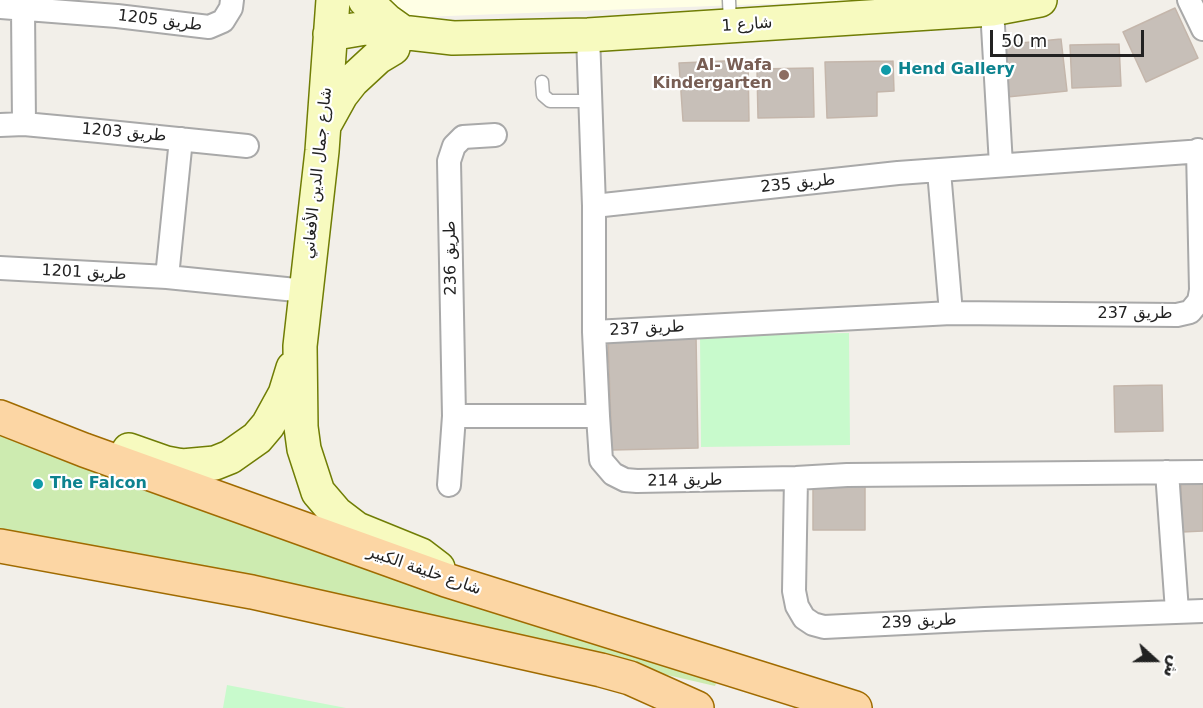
<!DOCTYPE html>
<html>
<head>
<meta charset="utf-8">
<style>
	body { margin:0 }
	#map { position:relative; width:1203px; height:708px; overflow:hidden; background:#f2efe9; font-family:"DejaVu Sans","Noto Naskh Arabic",sans-serif }
	canvas { display:block }
	.north { position:absolute; left:1125px; top:630px; width:60px; height:60px; -webkit-text-stroke:4px #fff; paint-order:stroke; rotate:111deg; font-size:16px; font-weight:700; line-height:24px; text-align:center; color:#222 }
	.north::after { content:''; display:block; margin:auto; width:21px; height:27px; background:#222; clip-path:polygon(50% 0,100% 100%,50% 72%,0 100%) }
	.scale { position:absolute; left:990px; top:30px; width:154px; height:27px; box-sizing:border-box; border:3px solid #222; border-top:0; padding-left:8px; font-size:18px; line-height:21px; white-space:nowrap; color:#222; -webkit-text-stroke:4px #fff; paint-order:stroke }
</style>
</head>
<body>
<div id="map">
<canvas width="1203" height="708"></canvas>
<div class="north">ش</div>
<div class="scale">50 m</div>
</div>
<script>
const c = document.querySelector('canvas').getContext('2d');
c.lineJoin = 'round';
function fillPath(path, color) {
  c.fillStyle = color;
  c.fill(path, 'evenodd');
}
function toPath(rows) {
  const path = new Path2D();
  for (const r of rows) {
    path.moveTo(r[0], r[1]);
    for (let i = 2; i < r.length; i += 2) path.lineTo(r[i], r[i + 1]);
  }
  return path;
}
function stroke(path, color, width, dash) {
  c.strokeStyle = color;
  c.lineWidth = width;
  c.lineCap = dash ? 'butt' : 'round';
  c.setLineDash(dash || []);
  c.stroke(path);
}
function label(font, color, halo, rows, align = 'center') {
  c.font = font + ' "DejaVu Sans","Noto Naskh Arabic",sans-serif';
  c.lineWidth = 4.5;
  c.setLineDash([]);
  c.textBaseline = 'middle';
  c.strokeStyle = halo;
  c.fillStyle = color;
  for (const [text, x, y, turn = 0] of rows) {
    c.save();
    c.translate(x, y);
    c.rotate((+turn || 0) * Math.PI / 180);
    c.textAlign = isNaN(turn) ? turn : align;
    if (halo) c.strokeText(text, 0, 0);
    c.fillText(text, 0, 0);
    c.restore();
  }
}
fillPath(toPath([
	[381,0,871,0,395,18]
]), '#ffffe5');
fillPath(toPath([
	[0,432,718,678,715,686,525,642,0,535]
]), '#cdebb0');
fillPath(toPath([
	[849,333,850,445,701,447,700,335],
	[227,685,346,708,223,708]
]), '#c8facc');
const building = toPath([
	[1175,8,1198,58,1146,82,1123,32,1175,8],
	[1061,39,1067,91,1007,97,1001,45,1061,39],
	[1119,44,1121,86,1072,88,1070,45,1119,44],
	[748,60,749,121,683,121,679,63,748,60],
	[893,61,894,91,877,92,877,116,827,118,825,62,893,61],
	[813,68,814,117,758,118,757,69,813,68],
	[696,336,698,448,612,450,608,341,696,336],
	[1162,385,1163,431,1115,432,1114,386,1162,385],
	[813,480,865,480,865,530,813,530,813,480],
	[1181,483,1203,483,1203,531,1182,532,1181,483]
]);
fillPath(building, '#c7bfb8');
stroke(building, '#c4b6ab', 1.5);
const lane = toPath([
	[729,0,730,24],
	[542,82,543,95,550,101,590,101]
]);
const street = toPath([
	[1189,0,1203,29],
	[0,7,117,16,209,27,223,21,231,8,232,0],
	[23,9,24,124],
	[992,9,1001,165],
	[588,35,594,206,594,332,598,416,601,460,613,474,625,480,637,481,796,478,847,475,1203,472],
	[0,125,24,124,99,131,247,146],
	[939,171,951,313],
	[594,206,898,173,1203,151],
	[0,268,167,277,306,291],
	[167,277,181,139],
	[594,332,951,313,1177,315,1190,312,1199,301,1201,290,1198,150],
	[454,416,598,416],
	[1167,472,1177,611],
	[796,478,794,591,797,606,804,618,813,624,824,627,985,619,1203,611],
	[449,485,454,416,449,161,454,146,463,137,495,135]
]);
const secondary = toPath([
	[333,0,322,151,300,346,301,427,304,449,318,492,336,513,357,529,421,555,438,568],
	[365,0,387,21,401,31],
	[330,34,365,28,453,38,588,35,992,9,1040,0],
	[326,122,341,95,352,81,378,57,393,48],
	[129,450,166,463,182,466,215,463,230,457,257,438,268,425,285,394,293,368]
]);
const primary = toPath([
	[0,417,84,450,446,580,855,708],
	[0,546,252,592,601,670,630,678,697,708]
]);
stroke(lane, '#a9a9a9', 15);
stroke(street, '#a9a9a9', 26);
stroke(secondary, '#707d05', 36);
stroke(primary, '#a06b00', 36);
stroke(lane, '#fff', 12);
stroke(street, '#fff', 22);
stroke(secondary, '#f7fabf', 33);
stroke(primary, '#fcd6a4', 33);
for (const [x, y, r, color] of [
	[886,70,6,"#0f9aa8"],
	[784,75,6,"#8d6e63"],
	[38,484,6,"#0f9aa8"]
]) {
  const dot = new Path2D();
  dot.arc(x, y, r, 0, 2 * Math.PI);
  c.fillStyle = color;
  c.fill(dot);
  stroke(dot, '#fff', 2);
}
label('16px', '#222', '#fff', [
	["طريق 1205",160,21,7],
	["شارع 1",747,25,-4],
	["طريق 1203",124,133,5],
	["شارع جمال الدين الأفغاني",318,173,-84],
	["طريق 235",798,184,-6],
	["طريق 236",451,258,-91],
	["طريق 1201",84,273,3],
	["طريق 237",1135,314],
	["طريق 237",647,329,-3],
	["طريق 214",685,481,-1],
	["شارع خليفة الكبير",424,571,19],
	["طريق 239",919,622,-3]
]);
label('bold 16px', '#785e54', '#fff', [
	["Al- Wafa",772,66],
	["Kindergarten",772,84]
], 'right');
label('bold 16px', '#0d838f', '#fff', [
	["Hend Gallery",898,70],
	["The Falcon",50,484]
], 'left');
</script>
</body>
</html>
